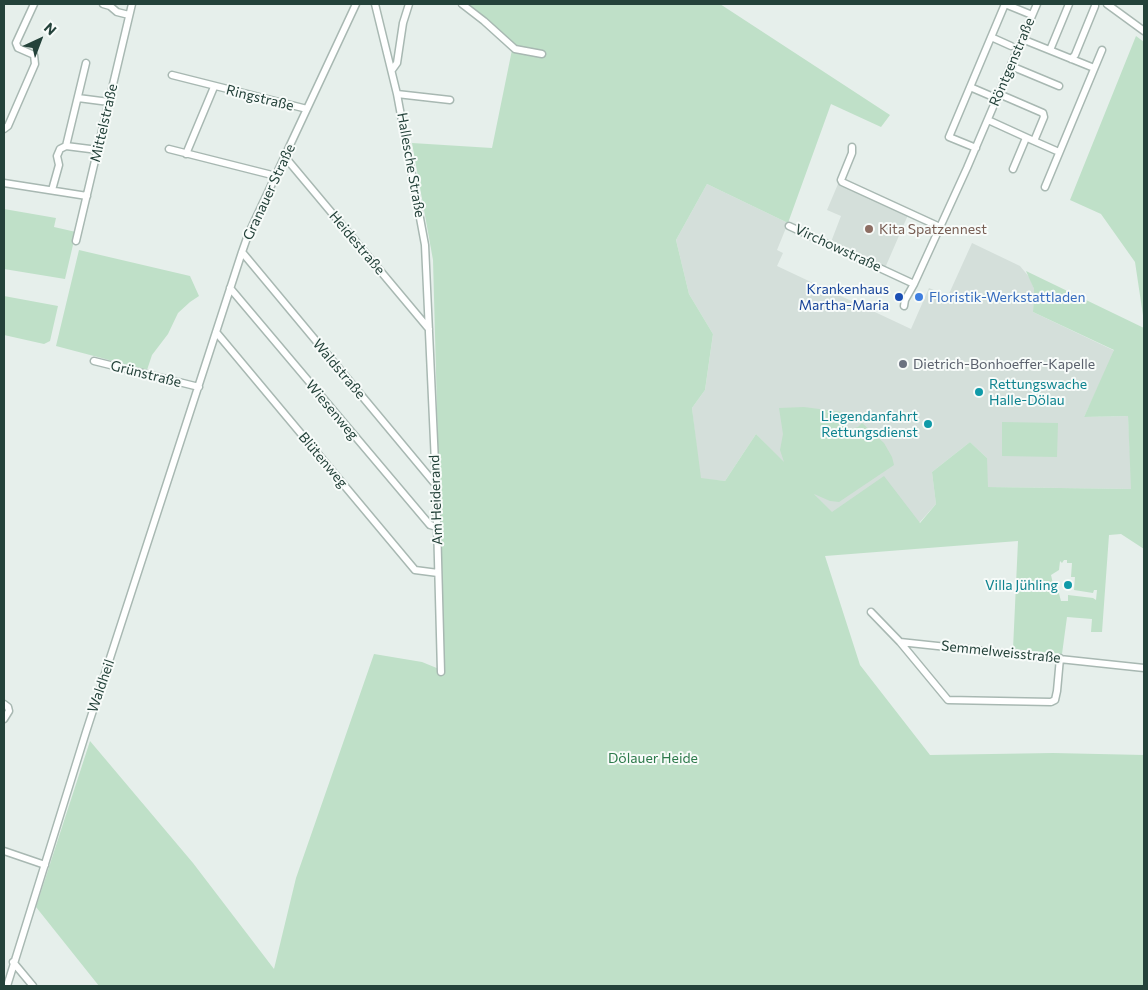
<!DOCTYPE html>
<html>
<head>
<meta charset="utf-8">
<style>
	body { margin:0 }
	#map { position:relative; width:1148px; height:990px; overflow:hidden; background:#e6efeb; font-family:Commissioner,sans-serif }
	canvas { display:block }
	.frame { position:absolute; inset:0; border:5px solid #24423a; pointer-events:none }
	.north { position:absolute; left:15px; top:15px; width:50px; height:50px; -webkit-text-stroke:4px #f7fbf9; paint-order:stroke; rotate:43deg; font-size:14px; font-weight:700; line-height:20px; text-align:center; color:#24423a }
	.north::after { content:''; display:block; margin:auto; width:18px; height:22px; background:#24423a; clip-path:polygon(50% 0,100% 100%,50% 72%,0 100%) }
</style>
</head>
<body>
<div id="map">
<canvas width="1148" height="990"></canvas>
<div class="frame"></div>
<div class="north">N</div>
</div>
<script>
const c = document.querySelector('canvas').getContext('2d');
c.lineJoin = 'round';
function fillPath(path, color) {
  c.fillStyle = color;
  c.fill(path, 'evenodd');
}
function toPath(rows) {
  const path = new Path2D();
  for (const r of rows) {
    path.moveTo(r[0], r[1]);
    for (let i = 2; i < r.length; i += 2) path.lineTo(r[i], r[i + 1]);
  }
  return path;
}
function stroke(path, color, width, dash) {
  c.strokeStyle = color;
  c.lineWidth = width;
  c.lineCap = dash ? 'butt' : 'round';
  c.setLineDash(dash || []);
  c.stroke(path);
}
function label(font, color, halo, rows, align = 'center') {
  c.font = font + ' Commissioner,sans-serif';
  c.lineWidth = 4;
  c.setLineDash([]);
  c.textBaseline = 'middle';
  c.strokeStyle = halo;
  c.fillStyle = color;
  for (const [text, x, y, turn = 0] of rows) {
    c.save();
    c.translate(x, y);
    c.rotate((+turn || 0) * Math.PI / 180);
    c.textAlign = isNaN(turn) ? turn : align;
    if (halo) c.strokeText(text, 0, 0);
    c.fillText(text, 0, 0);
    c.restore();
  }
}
fillPath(toPath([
	[707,184,788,223,777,250,783,253,777,266,911,329,929,288,948,296,972,243,1020,266,1030,278,1034,289,1033,312,1115,351,1084,417,1128,416,1132,489,987,487,987,458,970,442,932,472,936,504,919,523,832,513,756,434,725,481,700,479,692,408,705,390,713,334,689,294,676,240],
	[838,184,908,215,885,268,831,242,841,216,827,210]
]), '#d4dfda');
fillPath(toPath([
	[465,4,720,4,890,115,881,127,831,104,788,223,707,184,676,240,689,294,713,334,705,390,692,408,701,478,725,481,756,434,784,462,780,450,783,434,779,408,804,407,842,412,840,418,842,424,846,428,851,429,858,427,862,423,884,443,892,457,894,465,839,502,830,501,814,494,832,512,884,476,920,523,936,504,932,472,970,442,987,458,988,487,1131,489,1128,416,1084,417,1114,350,1033,312,1034,289,1026,271,1144,328,1144,549,1121,534,1109,535,1102,632,1091,632,1092,619,1067,617,1062,654,1013,649,1018,541,825,556,860,665,930,755,1053,753,1144,755,1144,986,99,986,36,907,90,741,193,863,274,969,296,878,374,654,422,662,444,671,433,260,412,143,492,148,513,45],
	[1064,560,1067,560,1067,563,1072,563,1071,577,1075,577,1074,590,1093,593,1094,590,1097,590,1096,600,1093,598,1068,595,1068,601,1061,601,1058,590,1054,588,1051,575,1059,570,1060,561,1062,563],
	[1136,36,1144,42,1144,322,1135,262,1101,214,1070,200],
	[4,209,56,218,54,227,76,232,65,279,4,269],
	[79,250,190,276,199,296,190,302,178,313,168,334,152,355,147,370,56,346],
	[4,296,58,306,50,341,44,344,4,335],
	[1002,422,1058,423,1057,457,1002,456]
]), '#bfe0c8');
const minor = toPath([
	[103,4,110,6,117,12,129,15],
	[375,4,397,94,425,245,436,485,441,672],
	[462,4,484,21,515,49,542,54],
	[1005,4,1032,15],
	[1107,4,1144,31],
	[991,37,1011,46],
	[1022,39,1094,68],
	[1050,50,1069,4],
	[1071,59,1075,55,1095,6],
	[1011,66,1059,86],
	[392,70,397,63,403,23,409,4],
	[172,75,307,109],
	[970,87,991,96],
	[397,94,450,100],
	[999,94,1043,113,1044,117,1034,141,1059,152],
	[78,98,109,102],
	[988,120,1034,141],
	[4,129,8,126,35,64,34,55,18,48,16,43,34,4],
	[66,146,86,63],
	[852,147,852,153,841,180,842,182,940,227],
	[976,148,949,137,1005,4],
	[169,149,276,176],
	[186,154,214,87],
	[285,157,429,329],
	[1013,169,1026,138],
	[4,183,87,196],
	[1045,187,1102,50],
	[52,190,59,165,57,156,60,149,66,146,98,150],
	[789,226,914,284],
	[76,241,132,4],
	[242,252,436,485],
	[230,288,430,525,437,527],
	[904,306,905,300,914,284,967,168,1037,4],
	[216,332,415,570,438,573],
	[94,361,199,387],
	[871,612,900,642,1144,668],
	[900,642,948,700,1051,702,1055,700,1057,691,1060,658],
	[4,704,8,707,9,711,4,719],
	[4,851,45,865],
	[13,962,33,986],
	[7,986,86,732,242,252,248,235,356,4]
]);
stroke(minor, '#a8b8b2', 9);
stroke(minor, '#fff', 6);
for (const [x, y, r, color] of [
	[869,229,5,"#8d6e63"],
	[899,297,5,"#1a4fb4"],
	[919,297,5,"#3f7fe0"],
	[903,364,5,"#6b7280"],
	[979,392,5,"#0f9aa8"],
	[928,424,5,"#0f9aa8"],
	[1068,585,5,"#0f9aa8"]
]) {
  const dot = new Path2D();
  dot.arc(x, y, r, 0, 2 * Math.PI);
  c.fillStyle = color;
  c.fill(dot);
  stroke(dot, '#f7fbf9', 2);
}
label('14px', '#24423a', '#f7fbf9', [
	["Röntgenstraße",1012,62,-67],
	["Ringstraße",260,98,14],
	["Mittelstraße",104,123,-77],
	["Hallesche Straße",411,165,80],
	["Granauer Straße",269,192,-65],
	["Heidestraße",357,243,50],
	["Virchowstraße",838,248,25],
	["Waldstraße",339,369,50],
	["Grünstraße",146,374,14],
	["Wiesenweg",332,410,50],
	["Blütenweg",323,460,50],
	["Am Heiderand",436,500,-92],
	["Semmelweisstraße",1001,652,6],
	["Waldheil",101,686,-71]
]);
label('14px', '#785e54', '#f7fbf9', [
	["Kita Spatzennest",879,229]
], 'left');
label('14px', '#164399', '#f7fbf9', [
	["Krankenhaus",889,289],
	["Martha-Maria",889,305]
], 'right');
label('14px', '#366cbe', '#f7fbf9', [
	["Floristik-Werkstattladen",929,297]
], 'left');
label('14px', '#5b616d', '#f7fbf9', [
	["Dietrich-Bonhoeffer-Kapelle",913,364]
], 'left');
label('14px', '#0d838f', '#f7fbf9', [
	["Rettungswache",989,384,"left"],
	["Halle-Dölau",989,400,"left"],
	["Liegendanfahrt",918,416],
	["Rettungsdienst",918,432],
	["Villa Jühling",1058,585]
], 'right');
label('14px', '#2d7a4b', '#f7fbf9', [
	["Dölauer Heide",653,758]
]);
</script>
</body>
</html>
